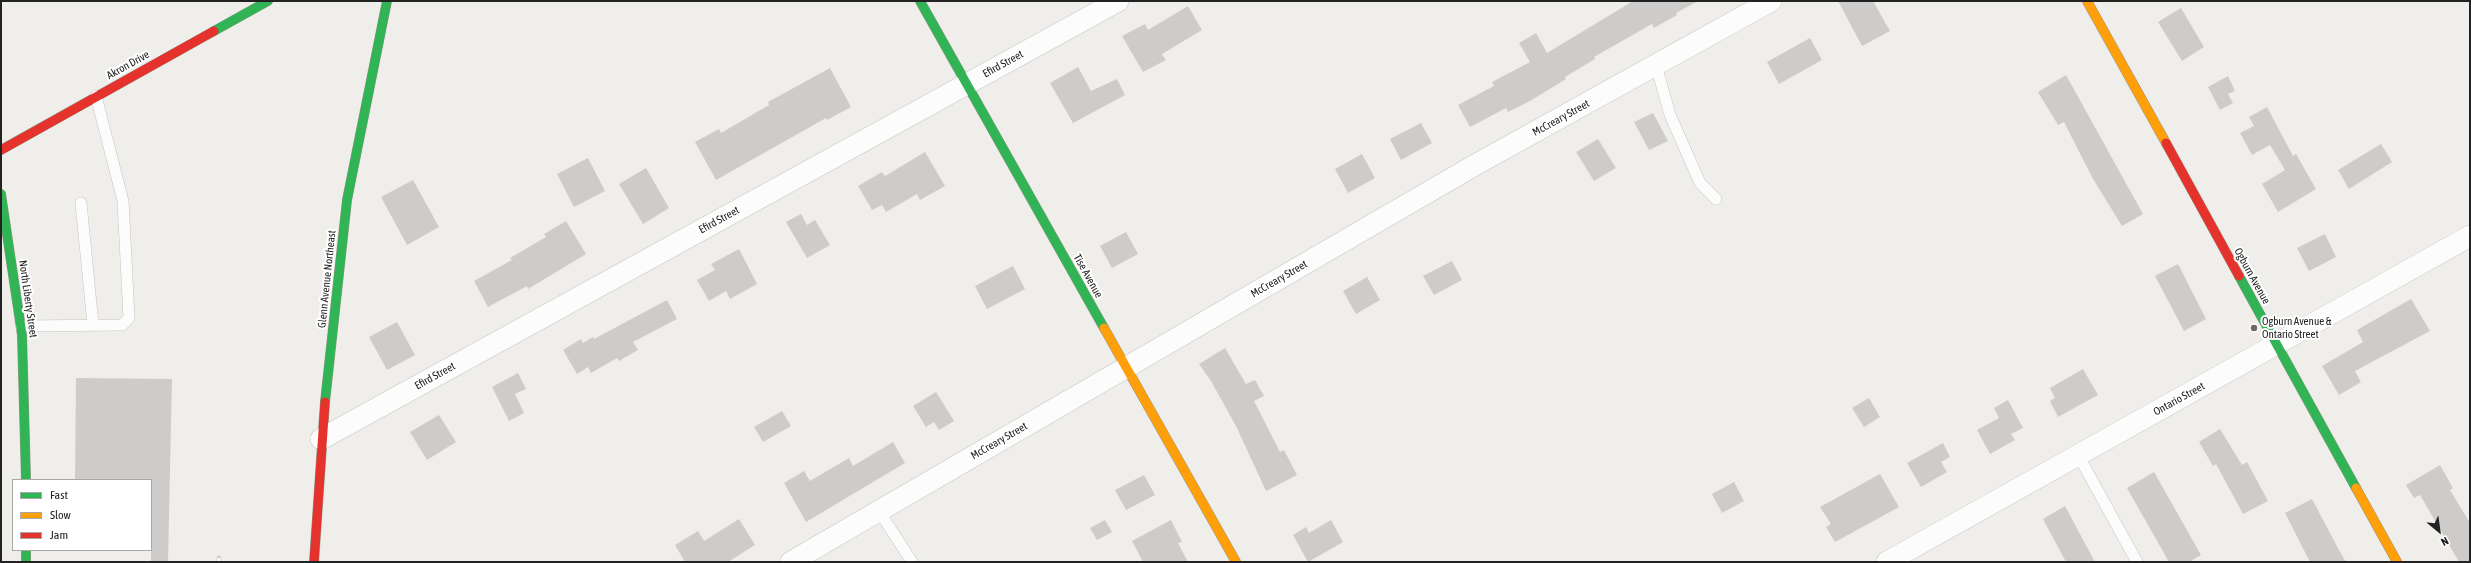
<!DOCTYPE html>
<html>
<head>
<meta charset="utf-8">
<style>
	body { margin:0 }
	#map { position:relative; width:2471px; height:563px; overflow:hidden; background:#f0eeeb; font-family:"Asap Condensed",sans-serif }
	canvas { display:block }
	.frame { position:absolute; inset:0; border:2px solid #222; pointer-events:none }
	.legend { position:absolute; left:12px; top:479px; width:140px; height:72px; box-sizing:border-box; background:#fff; border:1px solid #a7a7a7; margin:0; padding:5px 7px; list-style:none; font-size:12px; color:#222 }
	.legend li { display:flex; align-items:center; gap:8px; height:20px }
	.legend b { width:20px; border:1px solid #a7a7a7 }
	.north { position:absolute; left:2419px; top:511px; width:40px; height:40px; -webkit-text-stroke:3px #fff; paint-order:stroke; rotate:151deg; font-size:11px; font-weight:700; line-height:16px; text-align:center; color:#222 }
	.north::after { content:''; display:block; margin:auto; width:14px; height:18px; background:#222; clip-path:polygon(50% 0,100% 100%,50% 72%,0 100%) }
</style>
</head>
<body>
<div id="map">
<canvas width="2471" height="563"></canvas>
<div class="frame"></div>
<ul class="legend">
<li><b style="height:5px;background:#30b455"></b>Fast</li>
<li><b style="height:5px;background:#ff9f0a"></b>Slow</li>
<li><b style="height:5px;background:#e5322d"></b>Jam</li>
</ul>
<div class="north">N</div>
</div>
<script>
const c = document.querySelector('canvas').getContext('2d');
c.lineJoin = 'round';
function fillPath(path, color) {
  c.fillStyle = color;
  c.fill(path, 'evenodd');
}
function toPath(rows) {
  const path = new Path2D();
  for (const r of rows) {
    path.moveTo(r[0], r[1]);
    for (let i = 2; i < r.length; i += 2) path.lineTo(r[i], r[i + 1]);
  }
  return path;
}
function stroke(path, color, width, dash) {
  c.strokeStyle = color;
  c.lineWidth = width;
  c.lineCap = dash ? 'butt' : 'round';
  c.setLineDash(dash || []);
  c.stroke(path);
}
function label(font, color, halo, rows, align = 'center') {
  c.font = font + ' "Asap Condensed",sans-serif';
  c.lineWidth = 4;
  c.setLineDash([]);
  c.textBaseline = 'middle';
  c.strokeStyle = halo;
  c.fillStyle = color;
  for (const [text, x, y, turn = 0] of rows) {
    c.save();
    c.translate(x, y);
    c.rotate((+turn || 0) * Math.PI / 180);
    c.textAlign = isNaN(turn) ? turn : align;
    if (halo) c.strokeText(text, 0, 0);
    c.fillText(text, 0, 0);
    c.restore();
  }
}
fillPath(toPath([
	[1633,1,1698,1,1676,13,1677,15,1654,28,1652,24,1594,57,1595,59,1565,77,1566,79,1530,101,1508,112,1506,108,1470,127,1458,105,1494,86,1492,82,1530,62,1519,43,1536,33,1547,53],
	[1838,1,1873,1,1890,31,1862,46],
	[1188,6,1202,30,1162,54,1166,60,1143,72,1122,36,1145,24,1148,30],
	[2181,8,2204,47,2182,61,2158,22],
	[1810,38,1822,60,1779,84,1767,62],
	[1078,67,1091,91,1117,79,1125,95,1073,123,1050,83],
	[830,68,851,107,827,120,826,118,716,180,695,142,719,129,721,133,769,105,768,102],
	[2066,75,2143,214,2122,226,2093,179,2064,122,2058,125,2038,92],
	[2228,76,2235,91,2228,94,2233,103,2220,110,2208,87],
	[2267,107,2293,156,2296,154,2316,189,2278,212,2262,184,2285,170,2270,145,2252,155,2240,133,2254,126,2249,117],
	[1653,113,1668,141,1649,150,1634,122],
	[1421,123,1432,143,1401,160,1390,139],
	[1598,139,1616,168,1594,181,1576,152],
	[2381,144,2392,162,2349,189,2338,170],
	[925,152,945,186,920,200,917,194,886,212,882,205,872,210,858,186,882,172,885,176],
	[1362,154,1375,178,1348,193,1335,169],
	[588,158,605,191,574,207,557,174],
	[646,168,669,208,643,224,619,184],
	[413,180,439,227,407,245,381,197],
	[801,214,807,225,815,220,830,245,807,258,786,222],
	[566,221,586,254,528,289,527,286,488,307,474,281,512,260,510,258,546,237,544,234],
	[1126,232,1138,254,1112,268,1100,246],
	[2325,234,2336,257,2309,271,2297,248],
	[739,249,757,284,730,299,726,291,709,301,697,280,715,270,711,264],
	[1452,261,1462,280,1434,295,1423,276],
	[2178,264,2206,319,2184,331,2155,276],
	[1013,266,1025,289,987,309,975,286],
	[1367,277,1380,300,1356,314,1343,291],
	[2411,299,2430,331,2355,371,2361,382,2339,395,2322,366,2363,342,2357,330],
	[667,300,677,319,633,342,638,350,619,361,617,358,591,373,588,367,577,374,563,350,581,339,583,343,593,337,594,339],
	[397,322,415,355,387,370,369,337],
	[1225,348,1246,384,1255,380,1264,396,1254,401,1280,452,1284,450,1297,475,1266,491,1236,426,1211,381,1199,364],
	[2083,369,2098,395,2058,417,2050,401,2055,398,2050,388],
	[518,373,526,389,515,394,524,413,509,421,492,387],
	[76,378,172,379,168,562,151,562,151,480,75,480],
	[936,392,954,421,939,430,934,422,926,427,913,406],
	[1869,398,1880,417,1864,427,1852,408],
	[2008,400,2023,428,2011,434,2015,440,1990,454,1977,430,1999,418,1994,408],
	[782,411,791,426,763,442,754,427],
	[439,415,456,442,427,460,410,432],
	[2220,429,2242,465,2247,462,2268,501,2243,514,2216,464,2213,466,2199,442],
	[893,442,905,463,806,522,784,483,804,471,810,481,849,458,853,466],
	[1943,443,1950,457,1941,462,1947,472,1921,487,1907,463],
	[2440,465,2453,488,2450,490,2470,523,2470,562,2459,562,2420,495,2414,498,2406,485],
	[2154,472,2201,555,2189,562,2169,562,2127,488],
	[1880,474,1899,507,1835,542,1826,527,1831,524,1820,507],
	[1144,475,1155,495,1126,510,1115,490],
	[1734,482,1744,501,1722,513,1712,494],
	[2312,499,2339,550,2346,562,2310,562,2285,513],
	[2065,506,2095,562,2066,562,2043,519],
	[739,519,755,545,728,562,685,562,675,545,698,531,704,541],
	[1105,520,1112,532,1097,540,1090,528],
	[1171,520,1182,542,1178,543,1188,562,1143,562,1132,541],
	[1331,520,1343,542,1308,562,1293,535,1306,527,1309,533]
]), '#ceccca');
const lane = toPath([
	[1656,65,1670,115,1682,142,1700,183,1716,199],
	[81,203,93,325],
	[21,326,122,325,129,318,123,201,96,96],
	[2078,455,2137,562],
	[879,511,912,562]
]);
const street = toPath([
	[321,439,1118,1],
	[791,562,1475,165,1771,1],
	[1887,562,2470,236]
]);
const fast = toPath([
	[920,1,1104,328],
	[214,31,268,1],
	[1,194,22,335,26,480],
	[2239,276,2356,488],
	[325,402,347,200,387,1],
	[26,550,26,562]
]);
const slow = toPath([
	[2087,1,2166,143],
	[1104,328,1236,562],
	[2356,488,2397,562]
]);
const jam = toPath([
	[2166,143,2239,276],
	[1,150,214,31],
	[314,562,325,402]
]);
stroke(lane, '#c6c5c3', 12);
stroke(street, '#c6c5c3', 22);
stroke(fast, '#949885', 10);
stroke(slow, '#949885', 10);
stroke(jam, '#949885', 10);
stroke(lane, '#fdfcfc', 11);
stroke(street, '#fdfcfc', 21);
stroke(fast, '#30b455', 9);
stroke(slow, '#ff9f0a', 9);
stroke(jam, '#e5322d', 9);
const rail = toPath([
	[219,562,219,558]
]);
stroke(rail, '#ccc', 4.5);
stroke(rail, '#fff', 3, [9]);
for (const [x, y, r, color] of [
	[2254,328,4,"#6a6968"]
]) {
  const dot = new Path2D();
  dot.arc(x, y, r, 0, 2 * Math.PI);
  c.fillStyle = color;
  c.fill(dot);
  stroke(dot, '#fff', 1.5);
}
label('11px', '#222', '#fff', [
	["Efird Street",1003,64,-29],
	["Akron Drive",128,65,-29],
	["McCreary Street",1561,118,-29],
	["Efird Street",719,220,-29],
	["Tise Avenue",1088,276,61],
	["Ogburn Avenue",2252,276,61],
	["Glenn Avenue Northeast",327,279,-84],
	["McCreary Street",1279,279,-30],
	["North Liberty Street",28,299,82],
	["Efird Street",435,376,-29],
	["Ontario Street",2179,399,-29],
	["McCreary Street",999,441,-30]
]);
label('11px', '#222', '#fff', [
	["Ogburn Avenue &",2262,322],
	["Ontario Street",2262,335]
], 'left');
</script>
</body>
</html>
